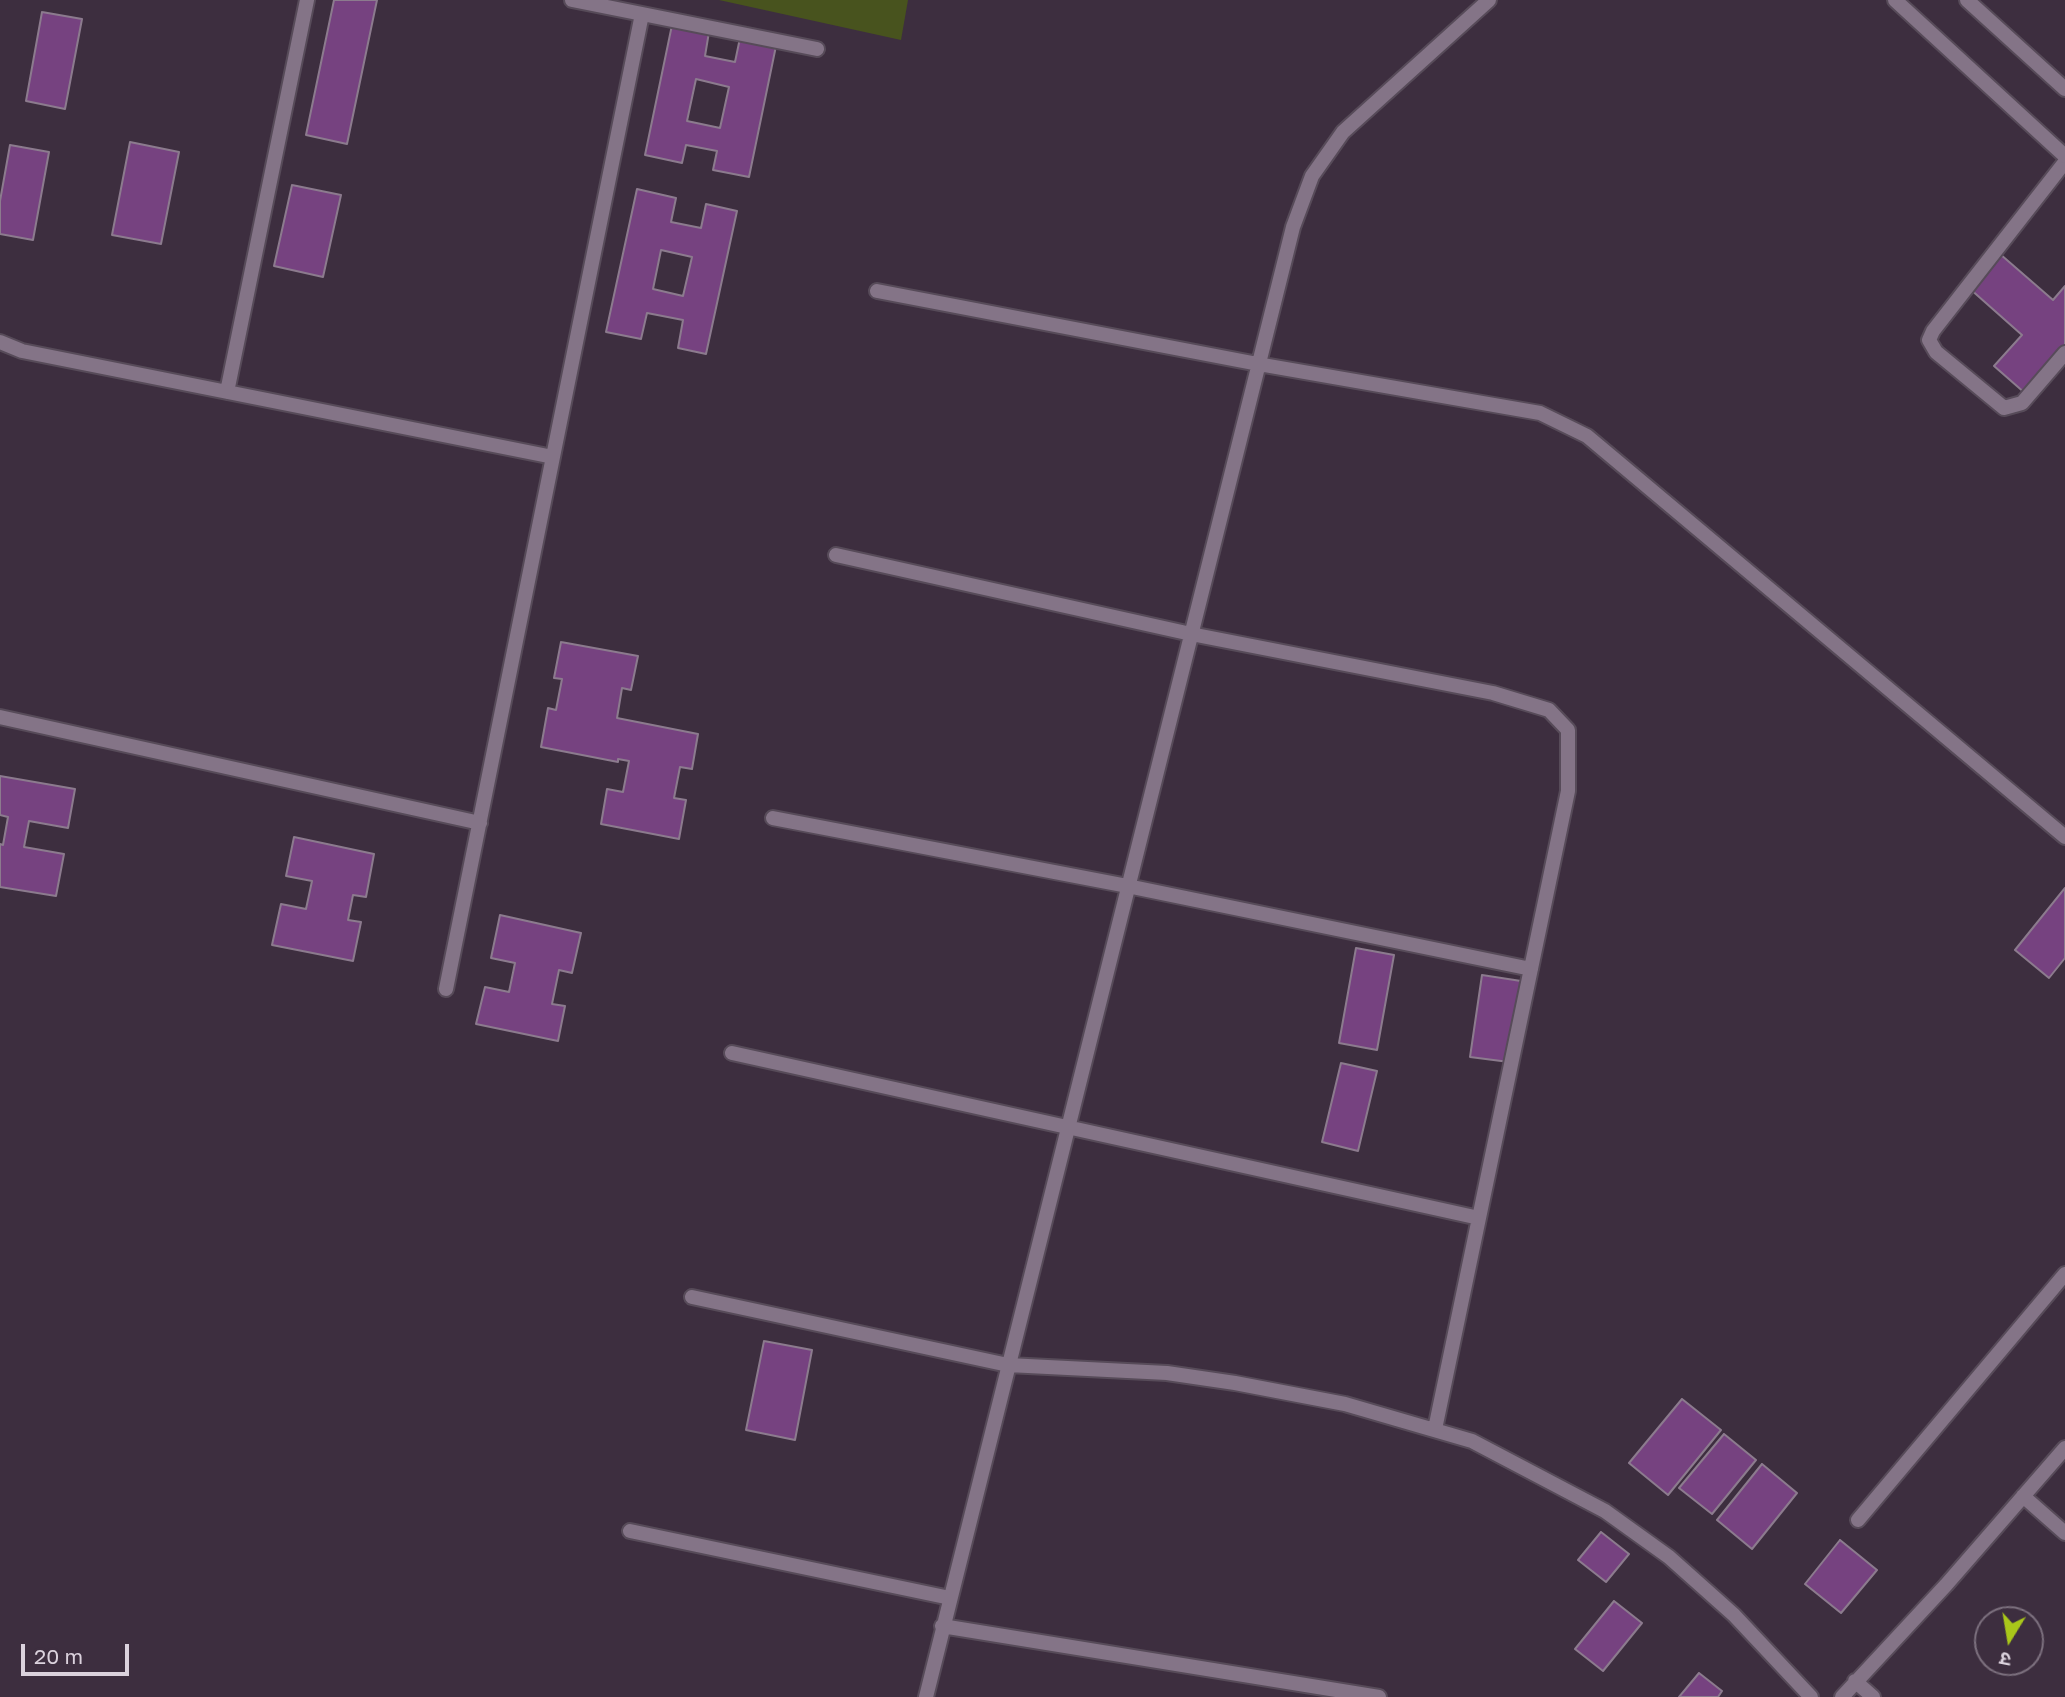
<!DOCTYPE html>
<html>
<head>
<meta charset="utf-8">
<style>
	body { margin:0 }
	#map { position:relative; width:2065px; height:1697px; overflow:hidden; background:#3d2e3f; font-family:"Golos Text","Noto Sans Devanagari",sans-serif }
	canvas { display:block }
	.north { position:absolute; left:1974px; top:1606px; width:70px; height:70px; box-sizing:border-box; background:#3d2e3f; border:2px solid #7c707e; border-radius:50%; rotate:191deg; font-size:19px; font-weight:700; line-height:28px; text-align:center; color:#dbd2dd }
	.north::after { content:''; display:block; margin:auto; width:24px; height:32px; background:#a9c71a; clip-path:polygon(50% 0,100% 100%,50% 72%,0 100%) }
	.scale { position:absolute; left:21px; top:1644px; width:108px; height:32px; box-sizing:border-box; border:4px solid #dbd2dd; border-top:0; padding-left:9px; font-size:21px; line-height:24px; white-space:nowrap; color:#dbd2dd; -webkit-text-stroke:5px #3d2e3f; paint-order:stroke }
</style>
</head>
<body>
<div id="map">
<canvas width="2065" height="1697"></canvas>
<div class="north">उ</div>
<div class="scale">20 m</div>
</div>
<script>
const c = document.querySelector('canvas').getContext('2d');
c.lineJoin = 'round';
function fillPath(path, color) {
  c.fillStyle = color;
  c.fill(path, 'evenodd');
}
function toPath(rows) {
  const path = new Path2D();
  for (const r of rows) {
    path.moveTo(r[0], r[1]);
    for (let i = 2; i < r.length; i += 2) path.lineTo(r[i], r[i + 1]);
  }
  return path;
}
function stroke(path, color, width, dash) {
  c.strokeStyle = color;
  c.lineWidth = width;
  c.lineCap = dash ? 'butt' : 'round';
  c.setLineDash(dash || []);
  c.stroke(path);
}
fillPath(toPath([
	[719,0,908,0,901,40]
]), '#48531e');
const building = toPath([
	[334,0,377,0,347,144,306,135,334,0],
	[42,12,82,19,65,109,26,101,42,12],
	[672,25,709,32,705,56,735,62,740,38,776,46,749,177,713,170,717,151,686,145,682,163,645,155,672,25],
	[696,79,729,87,720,128,687,121,696,79],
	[130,142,179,152,161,244,112,235,130,142],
	[10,145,49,152,33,240,0,234,0,201,10,145],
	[292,185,341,195,323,277,274,266,292,185],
	[637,189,676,198,671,222,701,228,706,204,737,211,706,354,678,348,683,320,647,313,641,339,606,332,637,189],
	[661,250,692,257,683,296,653,289,661,250],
	[2000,254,2053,300,2065,286,2065,350,2026,394,1994,366,2022,335,1969,288,2000,254],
	[561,642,638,656,631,690,622,688,617,718,698,734,692,769,680,767,674,798,686,800,679,839,601,824,607,789,623,792,629,761,618,759,618,762,541,747,548,708,556,710,562,679,554,678,561,642],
	[0,776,75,789,68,828,29,821,24,847,64,854,56,896,0,887,0,844,3,845,8,817,0,815,0,776],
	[294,837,374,854,366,897,353,895,348,920,361,922,353,961,272,945,281,904,306,909,312,881,286,876,294,837],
	[2065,888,2065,958,2049,978,2015,950,2065,888],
	[500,915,581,933,572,973,559,970,552,1004,565,1006,558,1041,476,1024,485,987,509,992,515,963,491,958,500,915],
	[1356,948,1394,955,1377,1050,1339,1043,1356,948],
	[1482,975,1521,981,1509,1062,1470,1057,1482,975],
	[1341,1063,1377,1071,1358,1151,1322,1142,1341,1063],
	[764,1341,812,1350,795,1440,746,1430,764,1341],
	[1682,1399,1721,1430,1668,1495,1629,1463,1682,1399],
	[1724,1434,1756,1460,1712,1514,1679,1488,1724,1434],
	[1762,1464,1797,1493,1752,1549,1717,1520,1762,1464],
	[1601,1532,1629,1554,1606,1582,1578,1560,1601,1532],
	[1840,1540,1877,1570,1841,1613,1805,1584,1840,1540],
	[1614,1601,1642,1623,1603,1671,1575,1649,1614,1601],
	[1699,1673,1722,1691,1718,1697,1679,1697,1699,1673]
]);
fillPath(building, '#764280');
stroke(building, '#8c7b8e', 2);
const service = toPath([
	[2065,162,1933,331,1929,340,1936,352,2004,408,2022,403,2065,353]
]);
const minor = toPath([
	[572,0,817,49],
	[877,291,1258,364,1540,413,1587,436,2065,837],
	[0,342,22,351,553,457],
	[227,392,307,0],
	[836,555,1191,634,1493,693,1549,710,1568,730,1568,791,1435,1429],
	[0,717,480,823],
	[773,818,1128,886,1531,969],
	[446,989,642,14],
	[732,1053,1479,1218],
	[692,1297,1008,1365,1167,1373,1235,1383,1345,1404,1472,1441,1605,1511,1669,1557,1734,1615,1811,1697],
	[2023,1496,2065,1533],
	[1858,1520,2065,1274],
	[630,1531,950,1598],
	[942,1626,1379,1697],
	[1855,1681,1873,1697],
	[926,1697,1293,227,1312,176,1343,132,1489,0],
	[1842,1697,1946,1585,2065,1448]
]);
const tertiary = toPath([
	[1895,0,2065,156],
	[1967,0,2065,89]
]);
stroke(service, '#574b59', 18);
stroke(minor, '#574b59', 18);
stroke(tertiary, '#574b59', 18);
stroke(service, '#847487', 14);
stroke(minor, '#847487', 14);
stroke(tertiary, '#847487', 14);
</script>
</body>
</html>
